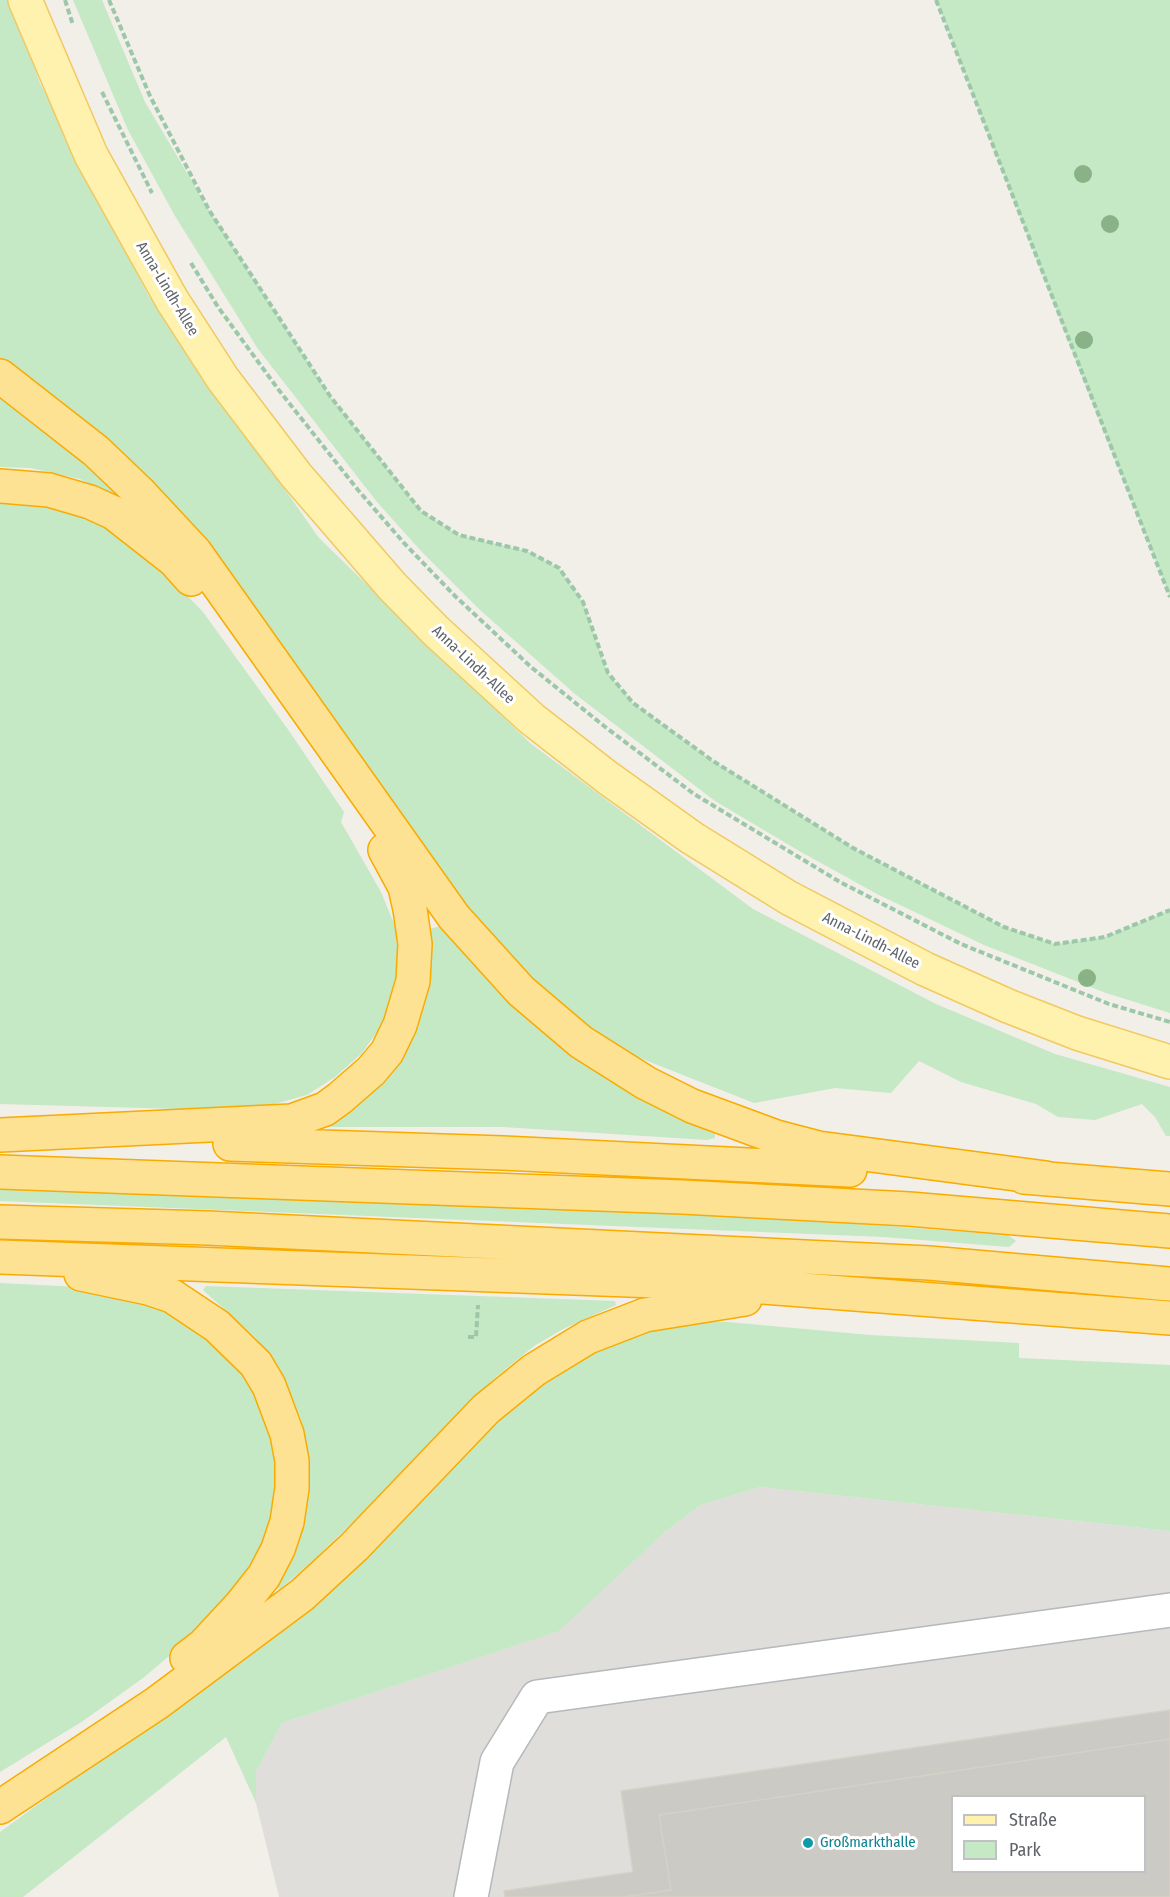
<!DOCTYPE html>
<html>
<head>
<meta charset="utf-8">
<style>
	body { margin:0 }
	#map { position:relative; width:1170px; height:1897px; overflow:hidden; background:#f1efe8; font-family:"Fira Sans Condensed",sans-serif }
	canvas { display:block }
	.legend { position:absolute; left:951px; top:1795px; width:195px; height:78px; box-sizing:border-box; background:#fff; border:2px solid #bfc1c3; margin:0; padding:8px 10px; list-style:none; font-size:18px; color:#5f6368 }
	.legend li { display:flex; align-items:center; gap:12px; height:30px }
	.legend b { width:30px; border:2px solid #bfc1c3 }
</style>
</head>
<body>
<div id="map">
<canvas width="1170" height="1897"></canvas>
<ul class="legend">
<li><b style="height:8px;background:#fff2af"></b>Straße</li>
<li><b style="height:16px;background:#c5e8c5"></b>Park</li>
</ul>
</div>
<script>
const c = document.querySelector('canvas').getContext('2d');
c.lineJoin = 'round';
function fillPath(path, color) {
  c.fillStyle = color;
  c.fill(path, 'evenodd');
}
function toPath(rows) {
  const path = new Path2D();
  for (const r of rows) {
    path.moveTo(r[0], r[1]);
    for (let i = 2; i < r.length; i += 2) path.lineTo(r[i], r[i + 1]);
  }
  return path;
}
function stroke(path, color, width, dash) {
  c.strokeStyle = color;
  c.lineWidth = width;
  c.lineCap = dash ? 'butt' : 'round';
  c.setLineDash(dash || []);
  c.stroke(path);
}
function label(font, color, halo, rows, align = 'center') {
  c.font = font + ' "Fira Sans Condensed",sans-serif';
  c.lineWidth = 6;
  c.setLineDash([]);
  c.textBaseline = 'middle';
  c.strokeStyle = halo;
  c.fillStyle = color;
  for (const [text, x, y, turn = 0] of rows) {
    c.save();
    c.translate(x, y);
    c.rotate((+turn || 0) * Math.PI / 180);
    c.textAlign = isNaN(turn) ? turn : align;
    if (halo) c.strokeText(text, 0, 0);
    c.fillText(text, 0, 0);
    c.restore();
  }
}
fillPath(toPath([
	[760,1487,1170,1531,1170,1897,279,1897,256,1803,256,1772,282,1723,558,1631,666,1531,701,1505],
	[952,1796,1144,1796,1144,1872,952,1872]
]), '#e0deda');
fillPath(toPath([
	[0,0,10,0,40,83,148,295,319,538,530,743,753,909,936,1004,1055,1054,1170,1087,1170,1136,1166,1136,1155,1117,1142,1104,1095,1120,1058,1117,1036,1104,961,1082,919,1061,891,1093,835,1088,754,1103,617,1049,570,1014,490,938,148,483,67,407,0,359],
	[73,0,102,0,145,102,209,210,330,396,421,511,459,535,527,551,559,568,583,602,608,673,633,703,713,761,853,848,1004,927,1055,944,1105,937,1170,910,1170,1013,1106,993,984,945,877,894,801,852,715,801,575,694,480,610,421,551,377,502,258,349,175,216,128,130],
	[936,0,1170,0,1170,597,1087,389],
	[0,392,126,498,124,501,80,479,31,468,0,467],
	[0,502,57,507,102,525,144,551,203,612,287,728,344,812,341,822,381,892,395,926,398,955,395,985,389,1009,378,1031,361,1054,335,1077,307,1095,260,1108,217,1110,0,1104],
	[441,926,468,958,512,1001,715,1131,715,1138,707,1140,503,1127,324,1127,348,1112,375,1090,401,1058,418,1026,427,994,431,958,426,930],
	[0,1188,567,1208,793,1219,1008,1235,1016,1241,1009,1247,884,1237,0,1201],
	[0,1283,80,1287,176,1311,235,1356,267,1409,281,1484,273,1527,247,1571,200,1630,143,1678,83,1721,0,1772],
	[206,1286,615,1301,616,1305,563,1329,534,1346,497,1376,461,1410,370,1506,309,1564,281,1588,270,1592,288,1561,305,1520,310,1474,301,1419,281,1374,256,1338,203,1290],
	[693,1322,728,1322,870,1335,1019,1343,1019,1358,1170,1365,1170,1531,760,1487,701,1505,666,1531,559,1631,282,1723,256,1772,256,1803,226,1737,23,1897,0,1897,0,1832,120,1745,272,1639,318,1599,498,1417,532,1386,622,1336]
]), '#c5e8c5');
const building = toPath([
	[1170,1710,1170,1739,659,1815,671,1890,624,1897,505,1897,504,1891,633,1872,621,1791,1170,1710],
	[1170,1739,1170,1897,624,1897,671,1890,659,1815,1170,1739],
	[952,1796,1144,1796,1144,1872,952,1872,952,1796]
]);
fillPath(building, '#cccac5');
stroke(building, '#d6d1c6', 1.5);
const minor = toPath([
	[471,1897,497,1762,537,1697,1170,1610]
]);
const major = toPath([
	[25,0,91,155,172,300,223,379,296,475,392,586,436,631,532,719,608,778,692,838,789,898,925,969,1008,1006,1077,1033,1170,1062]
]);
const highway = toPath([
	[0,376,96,451,140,493,195,552,454,917,521,991,581,1042,646,1083,692,1106,776,1137,818,1148,1046,1178],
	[0,486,49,490,90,502,114,513,174,560,191,579],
	[0,1135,292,1121,325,1109,340,1098,371,1071,387,1052,400,1025,413,981,415,944,410,909,405,887,385,850],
	[230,1144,503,1153,850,1170],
	[0,1172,682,1197,909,1209,1170,1231],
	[1024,1177,1170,1189],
	[0,1222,208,1228,929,1263,1170,1284],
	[0,1257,711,1283,1170,1318],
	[81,1274,148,1288,172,1296,217,1326,256,1364,269,1386,287,1434,292,1461,292,1488,287,1522,278,1549,264,1576,241,1605,204,1645,187,1658],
	[0,1807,157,1703,302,1595,354,1547,486,1409,534,1370,588,1337,645,1315,745,1299]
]);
stroke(minor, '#b5b8bc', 36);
stroke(major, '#f2c960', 36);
stroke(highway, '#f9ab00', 36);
stroke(toPath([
	[65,0,73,25],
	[109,0,150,96,209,210,330,396,421,511,459,535,527,551,559,568,583,602,608,673,633,703,713,761,853,848,1004,927,1055,944,1105,937,1170,910],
	[936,0,1170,597],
	[102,92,152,193],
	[191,263,218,307,278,389,358,490,404,543,455,596,531,667,604,726,694,794,840,882,961,944,1109,1004,1170,1022],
	[468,1337,476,1337,478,1305]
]), '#9cc7a9', 4, [6, 3]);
stroke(minor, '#fff', 33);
stroke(major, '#fff2af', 33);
stroke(highway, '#fde293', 33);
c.fillStyle = '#89b387';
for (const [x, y] of [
	[1083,174],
	[1110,224],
	[1084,340],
	[1087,978]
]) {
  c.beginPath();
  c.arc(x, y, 9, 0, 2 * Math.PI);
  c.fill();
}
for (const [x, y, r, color] of [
	[808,1843,6,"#0f9aa8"]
]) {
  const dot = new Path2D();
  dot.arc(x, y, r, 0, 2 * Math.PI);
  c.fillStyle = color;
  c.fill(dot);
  stroke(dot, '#fff', 2);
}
label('15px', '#5f6368', '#fff', [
	["Anna-Lindh-Allee",167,289,59],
	["Anna-Lindh-Allee",473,665,43],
	["Anna-Lindh-Allee",871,941,27]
]);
label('15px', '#0d838f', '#fff', [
	["Großmarkthalle",820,1843]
], 'left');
</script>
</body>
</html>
